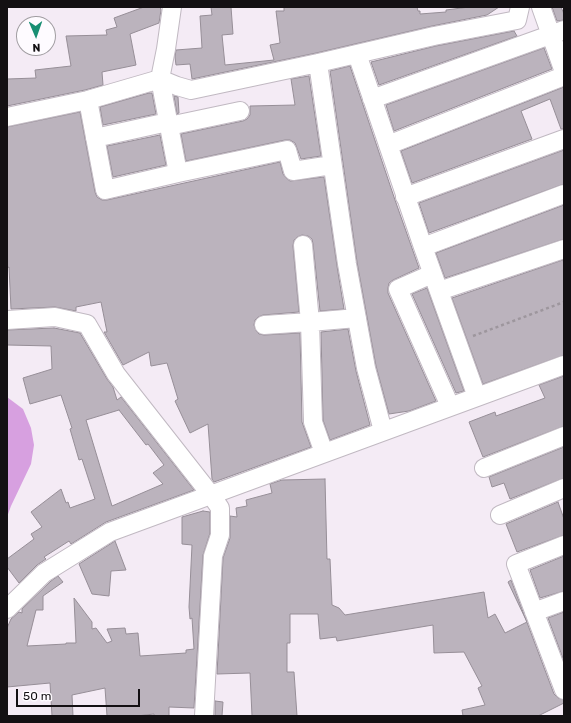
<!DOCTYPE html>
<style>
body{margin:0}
#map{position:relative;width:571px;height:723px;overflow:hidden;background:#f4ebf5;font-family:Rubik,sans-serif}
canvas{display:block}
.frame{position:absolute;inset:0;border:8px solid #131013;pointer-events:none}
.north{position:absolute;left:16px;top:16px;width:40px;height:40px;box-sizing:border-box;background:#fefbff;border:1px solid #a09da1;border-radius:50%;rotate:178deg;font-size:11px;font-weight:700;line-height:16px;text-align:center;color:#131013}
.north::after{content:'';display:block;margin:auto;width:14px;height:18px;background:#188f73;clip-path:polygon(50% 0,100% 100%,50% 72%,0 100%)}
.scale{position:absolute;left:16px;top:689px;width:124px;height:18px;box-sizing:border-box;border:2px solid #131013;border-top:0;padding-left:5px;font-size:12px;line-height:14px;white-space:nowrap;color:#131013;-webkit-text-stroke:3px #fefbff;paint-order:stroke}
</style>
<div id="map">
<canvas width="571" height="723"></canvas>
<div class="frame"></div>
<div class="north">N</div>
<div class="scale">50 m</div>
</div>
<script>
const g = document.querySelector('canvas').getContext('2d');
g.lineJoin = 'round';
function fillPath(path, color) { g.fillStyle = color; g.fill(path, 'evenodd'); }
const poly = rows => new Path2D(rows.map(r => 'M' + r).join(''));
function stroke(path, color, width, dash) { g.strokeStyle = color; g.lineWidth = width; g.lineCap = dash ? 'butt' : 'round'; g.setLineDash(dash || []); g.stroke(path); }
fillPath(poly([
 [7,397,23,409,31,428,34,445,31,464,11,506,7,517]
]), '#d7a0e0');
const building = poly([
 [144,7,160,7,161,10,159,23,130,34,136,65,102,72,103,85,85,90,7,106,7,79,36,78,35,70,71,66,66,36,107,35,106,30,117,27,114,18,144,7],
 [211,7,231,7,233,34,222,35,225,65,274,60,270,45,280,43,276,11,284,11,284,7,417,7,418,11,420,11,420,14,446,12,446,10,469,7,499,7,487,15,432,26,316,53,192,79,190,64,176,65,175,57,176,50,202,48,200,16,212,15,211,7],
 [552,7,561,7,564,14,564,20,557,21,552,7],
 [514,31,517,36,379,85,371,62,436,46,514,31],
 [544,48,552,69,394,131,386,105,544,48],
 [350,66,395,200,419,268,393,280,389,283,388,288,388,293,436,401,409,411,389,414,376,366,357,262,330,71,350,66],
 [309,76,321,156,301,159,295,143,290,140,285,140,186,161,181,134,243,121,247,119,250,115,250,106,295,105,291,79,309,76],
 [564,87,564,129,561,129,550,99,521,111,532,139,412,183,401,151,564,87],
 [149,93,152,93,156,114,103,125,100,107,149,93],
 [174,96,178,97,179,113,177,114,174,96],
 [80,112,95,192,97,197,102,200,107,200,280,162,283,174,286,178,290,181,324,177,337,266,344,309,320,311,313,244,312,239,308,236,302,235,297,237,294,240,293,246,299,312,263,315,258,317,255,320,254,325,256,331,259,334,264,335,300,333,302,422,311,447,214,482,212,479,208,424,190,433,175,401,178,399,167,363,151,366,149,352,123,365,104,332,107,332,101,302,76,307,76,311,55,307,11,309,9,267,7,268,7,127,80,112],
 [160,135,166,165,113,177,107,146,160,135],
 [564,150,564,184,429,233,419,203,564,150],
 [564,205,564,239,445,278,436,253,564,205],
 [563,260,564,264,564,355,483,384,452,298,563,260],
 [427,288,464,391,456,393,412,294,427,288],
 [54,328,80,333,107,379,113,387,117,400,121,397,194,490,106,522,71,544,69,541,44,557,46,559,37,565,19,583,7,567,7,559,34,539,31,534,42,527,31,512,61,489,66,503,68,502,70,508,95,499,82,459,79,460,70,429,72,428,61,395,30,404,23,378,52,369,51,346,7,345,7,330,54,328],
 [119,410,146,445,148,444,164,465,153,473,163,484,112,506,86,420,119,410],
 [348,329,356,371,370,425,330,440,323,420,321,332,348,329],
 [564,376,564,426,483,457,469,422,495,412,496,416,545,398,539,385,564,376],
 [564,447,564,478,510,499,504,483,492,487,489,477,564,447],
 [325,479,327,559,330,559,332,605,339,608,345,615,484,592,488,618,495,614,505,633,527,622,508,582,511,580,554,694,558,698,564,700,564,703,538,716,463,716,462,710,485,705,478,688,482,686,464,652,434,653,433,625,337,641,336,637,320,639,318,614,290,614,290,643,287,643,287,672,294,672,297,716,252,716,250,673,217,674,223,558,230,538,230,516,237,517,236,508,247,506,246,500,272,493,270,484,282,480,325,479],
 [558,502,564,519,564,535,517,552,506,524,558,502],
 [203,511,210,512,210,533,203,555,194,708,169,707,169,716,154,716,154,714,137,716,107,716,105,688,72,695,73,716,52,716,50,683,7,687,7,628,11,619,19,612,22,613,22,609,51,581,58,576,63,582,43,596,43,610,36,610,27,646,66,644,66,643,76,643,74,598,92,622,92,629,96,628,107,643,112,641,107,629,125,628,126,634,138,633,140,656,186,653,186,650,194,649,192,618,190,619,189,607,192,545,182,544,182,517,203,511],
 [115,541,126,570,111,571,109,596,92,594,79,564,115,541],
 [564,556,564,591,540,598,530,570,564,556],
 [564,612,564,661,548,618,564,612],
 [215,701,223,702,222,716,215,716,215,701]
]);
fillPath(building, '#bbb3bd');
stroke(building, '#968e97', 1);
const minor = poly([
 [541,7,564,72],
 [357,54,423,247,477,397],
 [318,63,347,264,366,368,383,431],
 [160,79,177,86,191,90,318,63,434,36,517,20,520,7],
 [372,99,564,30],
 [88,100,160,79,166,49,172,7],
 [7,117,88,100,105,190,178,173,160,79],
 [169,126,240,111],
 [95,138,168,122],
 [388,145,564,76],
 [178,173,287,150,293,171,332,165],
 [405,197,564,139],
 [423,247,564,194],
 [432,274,398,289,450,406],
 [439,291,564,249],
 [7,320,55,317,87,324,116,374,211,495,220,508,220,535,213,556,204,716],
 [264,325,310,322,303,245],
 [324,453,313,422,310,322,357,318],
 [484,468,564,436],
 [500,515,564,488],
 [564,545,516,564,564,690],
 [7,609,44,573,110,532,564,365],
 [534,612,564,601]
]);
stroke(minor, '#c1b9c2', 20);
stroke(poly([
 [473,336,564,302]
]), '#9d969d', 2.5, [3, 3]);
stroke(minor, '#fff', 18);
</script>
